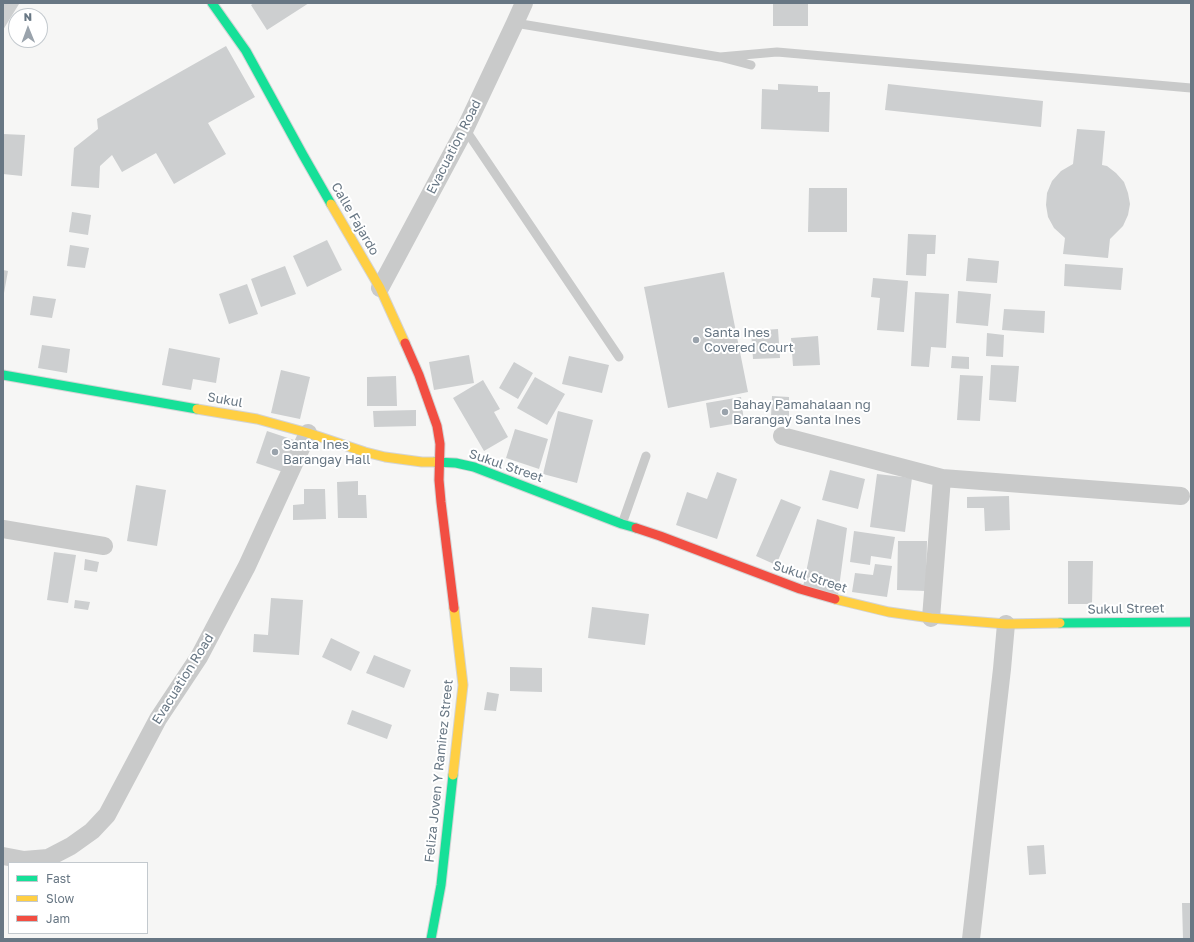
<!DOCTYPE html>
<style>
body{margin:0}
#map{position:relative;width:1194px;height:942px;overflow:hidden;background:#f6f6f5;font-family:"Golos Text",sans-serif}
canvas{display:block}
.frame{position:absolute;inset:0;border:4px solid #687784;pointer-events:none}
.legend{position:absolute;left:8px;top:862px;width:140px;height:72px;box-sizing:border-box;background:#fff;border:1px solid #c3c9ce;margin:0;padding:5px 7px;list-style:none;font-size:12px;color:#687784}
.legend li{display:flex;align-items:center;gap:8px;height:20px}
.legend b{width:20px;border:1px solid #c3c9ce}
.north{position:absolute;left:8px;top:8px;width:40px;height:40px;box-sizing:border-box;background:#fff;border:1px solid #c3c9ce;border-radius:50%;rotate:359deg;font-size:11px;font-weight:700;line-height:16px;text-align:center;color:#687784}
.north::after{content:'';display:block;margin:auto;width:14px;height:18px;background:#9aa3ac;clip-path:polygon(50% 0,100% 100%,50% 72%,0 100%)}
</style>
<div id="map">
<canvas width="1194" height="942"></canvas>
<div class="frame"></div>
<ul class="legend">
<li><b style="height:5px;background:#16e098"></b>Fast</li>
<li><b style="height:5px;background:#ffcf43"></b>Slow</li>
<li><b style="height:5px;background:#f24e42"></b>Jam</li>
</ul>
<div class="north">N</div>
</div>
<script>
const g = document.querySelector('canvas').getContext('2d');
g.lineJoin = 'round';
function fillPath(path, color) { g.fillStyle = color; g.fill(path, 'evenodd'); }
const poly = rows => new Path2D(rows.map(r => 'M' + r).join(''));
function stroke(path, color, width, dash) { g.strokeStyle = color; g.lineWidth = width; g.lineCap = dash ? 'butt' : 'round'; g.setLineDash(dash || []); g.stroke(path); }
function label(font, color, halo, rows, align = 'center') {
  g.font = font + ' "Golos Text",sans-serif'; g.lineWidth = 4; g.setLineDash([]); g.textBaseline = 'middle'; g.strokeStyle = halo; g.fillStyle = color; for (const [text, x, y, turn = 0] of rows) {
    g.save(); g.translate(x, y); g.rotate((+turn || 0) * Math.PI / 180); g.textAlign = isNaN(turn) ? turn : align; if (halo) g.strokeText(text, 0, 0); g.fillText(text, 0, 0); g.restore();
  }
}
fillPath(poly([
 [3,3,17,3,19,4,3,30],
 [254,3,309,3,267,30,251,5],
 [773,3,808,3,808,26,773,26],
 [226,46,255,97,208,123,226,154,174,184,156,153,122,172,112,155,100,166,99,188,71,186,74,148,98,129,97,119],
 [778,84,818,86,818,92,830,92,829,132,761,129,762,89,778,90],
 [888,84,1043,101,1041,127,885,110],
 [1077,129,1105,131,1102,165,1107,166,1116,173,1124,182,1128,193,1130,204,1128,215,1123,226,1110,239,1108,258,1063,254,1065,238,1054,228,1048,217,1046,205,1047,193,1052,181,1061,171,1073,164],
 [3,134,25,135,22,176,3,174],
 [809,188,847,188,847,232,808,232],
 [72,212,91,215,88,235,69,232],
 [908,234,936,235,935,254,927,254,926,276,906,275],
 [327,240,342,270,307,287,293,256],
 [70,245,89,248,85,268,67,266],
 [968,258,999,261,997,283,966,281],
 [1065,264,1123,268,1121,290,1064,286],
 [285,266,296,294,261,307,251,279],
 [3,270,8,271,4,293,3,293],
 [724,272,748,392,668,408,644,287],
 [873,278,908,281,904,332,877,330,880,298,871,297],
 [247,284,258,314,229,324,219,294],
 [958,291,991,294,988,326,956,323],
 [915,292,949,294,946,348,931,347,929,367,911,366],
 [33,296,56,299,52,318,30,315],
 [1004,309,1045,311,1044,333,1002,330],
 [778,329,780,358,753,359,751,331],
 [987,333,1004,335,1003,357,986,356],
 [818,336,820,365,793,366,791,338],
 [42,345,70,349,67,373,38,368],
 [169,348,220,358,216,383,193,379,191,390,162,385],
 [469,355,474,383,434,390,429,362],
 [569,356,609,365,602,393,562,384],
 [952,356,969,357,969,369,951,368],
 [514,362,533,373,518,399,499,388],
 [991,365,1019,366,1016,402,989,400],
 [281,370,310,377,300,419,271,413],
 [960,375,983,376,980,421,957,420],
 [396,376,397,406,367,406,367,377],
 [535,377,565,394,547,425,517,408],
 [483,380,500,409,494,412,508,437,484,451,453,398],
 [772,396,789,397,789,418,771,417],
 [741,397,744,422,710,428,706,403],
 [416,410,416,426,374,427,373,411],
 [558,411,593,420,577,483,543,474],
 [515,429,548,439,539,469,506,458],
 [267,431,294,440,283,472,256,463],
 [830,470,865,479,858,509,822,500],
 [717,472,737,479,717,539,676,525,687,492,707,499],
 [877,474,912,478,905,532,870,527],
 [358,481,358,495,366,495,367,518,338,518,337,482],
 [136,485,166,490,157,546,127,541],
 [304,489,325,489,326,519,293,520,293,505,304,504],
 [1009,496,1010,530,985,531,984,508,967,508,967,497],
 [781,499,801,507,776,565,756,556],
 [817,519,847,528,838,595,803,587],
 [854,531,895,537,891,559,871,556,870,565,850,562],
 [898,541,927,541,926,591,897,590],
 [54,552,76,555,68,603,47,600],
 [85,559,99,562,97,572,84,570],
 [1068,561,1093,561,1092,604,1068,604],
 [875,564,892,566,887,597,852,592,855,573,873,575],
 [271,598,303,600,299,655,253,652,254,634,268,635],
 [75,600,90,602,88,610,74,608],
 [592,607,649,614,645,645,588,638],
 [331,638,360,652,351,671,322,657],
 [374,655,411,670,404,688,366,673],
 [510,667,542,668,542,692,510,691],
 [487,692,499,694,496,711,484,710],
 [352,710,392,725,387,739,347,724],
 [1044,845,1046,874,1029,875,1027,846],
 [1182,903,1191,903,1191,939,1183,939]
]), '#cdcfd0');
const fast = poly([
 [212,3,246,51,303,155,331,204],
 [3,375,197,409],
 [435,462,456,463,474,467,622,524,636,528],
 [1060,623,1191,622],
 [431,939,441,885,453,775]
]);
const slow = poly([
 [331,204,380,288,405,343],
 [197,409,257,419,308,433,365,452,385,457,422,462,435,462],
 [835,599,889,612,931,618,1006,624,1060,623],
 [453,775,463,685,454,608]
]);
const jam = poly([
 [405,343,419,375,437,426,440,444,439,480,441,502,454,608],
 [636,528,660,536,800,589,835,599]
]);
stroke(fast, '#d3d4d5', 11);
stroke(slow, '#d3d4d5', 11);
stroke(jam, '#d3d4d5', 11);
stroke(poly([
 [515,23,720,57,751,65],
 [720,57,777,52,1191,88],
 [465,129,619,357],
 [622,524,646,456]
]), '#c9caca', 9);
stroke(poly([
 [380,288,465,129,515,23,524,3],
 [782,436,942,478,1181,496],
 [3,529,104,546],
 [931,618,942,478],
 [3,856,24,860,48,858,71,846,92,831,107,815,158,719,199,657,247,566,308,433],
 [971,939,1002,669,1006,624]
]), '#c9caca', 18);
stroke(fast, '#16e098', 9);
stroke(slow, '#ffcf43', 9);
stroke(jam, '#f24e42', 9);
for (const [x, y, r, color] of [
 [696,340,4,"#9aa3ac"],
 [725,412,4,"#9aa3ac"],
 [275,452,4,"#9aa3ac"]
]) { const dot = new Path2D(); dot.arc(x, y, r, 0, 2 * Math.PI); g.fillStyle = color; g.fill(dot); stroke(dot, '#fff', 1.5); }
label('13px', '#687784', '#fff', [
 ["Evacuation Road",454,147,-63],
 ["Calle Fajardo",355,219,60],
 ["Sukul",225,400,10],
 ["Sukul Street",506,466,19],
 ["Sukul Street",810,577,18],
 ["Sukul Street",1126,609,-1],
 ["Evacuation Road",183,679,-58],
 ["Feliza Joven Y Ramirez Street",439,771,-84]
]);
label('13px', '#687784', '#fff', [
 ["Santa Ines",704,333],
 ["Covered Court",704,348],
 ["Bahay Pamahalaan ng",733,405],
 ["Barangay Santa Ines",733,420],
 ["Santa Ines",283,445],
 ["Barangay Hall",283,460]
], 'left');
</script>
